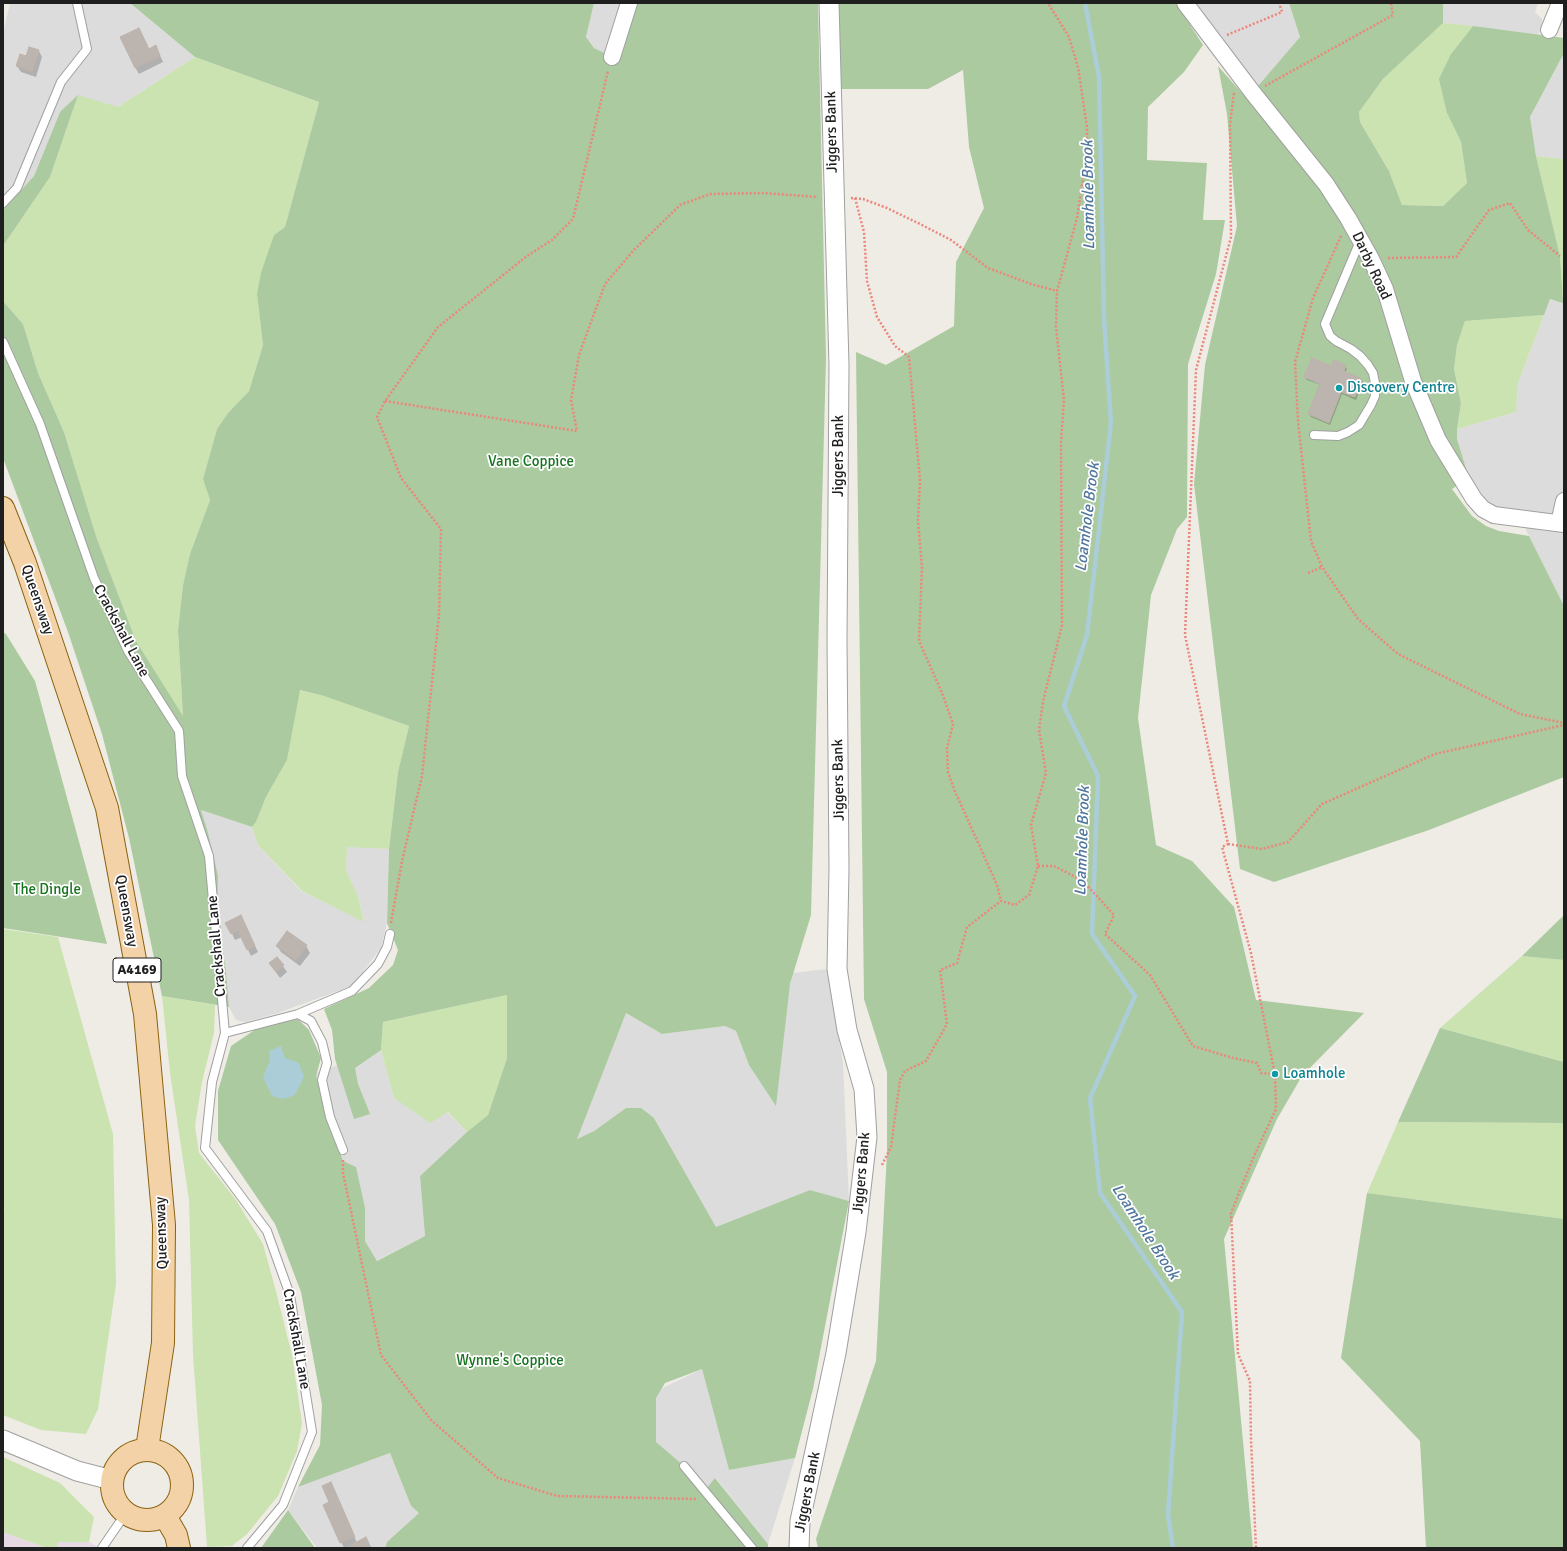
<!DOCTYPE html>
<style>
body{margin:0}
#map{position:relative;width:1567px;height:1551px;overflow:hidden;background:#efece6;font-family:Signika,sans-serif}
canvas{display:block}
.frame{position:absolute;inset:0;border:4px solid #1f1f1f;pointer-events:none}
</style>
<div id="map">
<canvas width="1567" height="1551"></canvas>
<div class="frame"></div>
</div>
<script>
const g = document.querySelector('canvas').getContext('2d');
g.lineJoin = 'round';
function fillPath(path, color) { g.fillStyle = color; g.fill(path, 'evenodd'); }
const poly = rows => new Path2D(rows.map(r => 'M' + r).join(''));
function stroke(path, color, width, dash) { g.strokeStyle = color; g.lineWidth = width; g.lineCap = dash ? 'butt' : 'round'; g.setLineDash(dash || []); g.stroke(path); }
function label(font, color, halo, rows, align = 'center') {
  g.font = font + ' Signika,sans-serif'; g.lineWidth = 3.5; g.setLineDash([]); g.textBaseline = 'middle'; g.strokeStyle = halo; g.fillStyle = color; for (const [text, x, y, turn = 0] of rows) {
    g.save(); g.translate(x, y); g.rotate((+turn || 0) * Math.PI / 180); g.textAlign = isNaN(turn) ? turn : align; if (halo) g.strokeText(text, 0, 0); g.fillText(text, 0, 0); g.restore();
  }
}
fillPath(poly([
 [10,3,130,3,195,57,118,107,60,112,34,176,3,210,3,34],
 [594,3,625,3,607,54,594,48,586,37],
 [1194,3,1289,3,1300,37,1259,86,1232,56],
 [1443,3,1538,3,1535,12,1542,19,1542,26,1538,35,1443,23],
 [1564,53,1564,159,1536,156,1530,117],
 [1550,299,1564,303,1564,606,1516,510,1498,508,1487,501,1469,478,1457,439,1457,429,1516,412,1518,383],
 [201,810,252,827,258,845,301,891,364,921,358,896,346,870,347,846,389,849,387,923,381,948,352,986,275,1014,245,1022,236,1020,229,1007,226,971,217,908],
 [827,969,843,1063,849,1201,810,1190,716,1227,654,1118,626,1108,594,1131,576,1139,626,1013,662,1034,725,1026,736,1031,749,1065,790,984,793,973],
 [381,1050,394,1098,447,1112,467,1132,420,1176,425,1236,376,1261,365,1241,365,1208,343,1161,327,1111,304,1077],
 [702,1369,729,1470,795,1458,768,1544,716,1478,696,1503,607,1415],
 [390,1453,411,1506,419,1513,387,1542,385,1548,317,1548,288,1510,298,1487]
]), '#dddcdc');
fillPath(poly([
 [3,1532,47,1548,3,1548],
 [57,1542,89,1542,100,1548,57,1548]
]), '#e7d9e4');
fillPath(poly([
 [1443,23,1473,26,1451,54,1447,113,1461,142,1467,183,1443,206,1402,205,1389,171,1360,122,1359,112,1383,79],
 [195,57,319,102,285,227,274,235,257,294,263,345,249,391,228,413,217,429,203,479,210,500,190,554,183,585,178,630,183,717,136,641,97,539,64,432,38,373,23,324,3,301,3,246,50,177,78,95,118,107],
 [1536,156,1564,159,1564,303,1563,303,1560,256],
 [1544,315,1518,383,1516,412,1457,429,1461,403,1454,369,1457,345,1465,321],
 [299,690,324,696,409,726,398,772,389,849,347,847,346,870,358,896,364,922,302,891,258,845,252,827,256,822,266,797,287,760],
 [3,929,58,937,113,1134,116,1284,98,1409,86,1434,41,1430,3,1415,3,1211,5,1208,3,1206],
 [1522,956,1564,960,1564,1062,1440,1028],
 [507,995,507,1058,488,1115,467,1132,448,1112,430,1123,394,1098,381,1050,383,1022],
 [162,996,215,1005,214,1033,202,1082,195,1126,199,1153,236,1200,263,1244,277,1295,292,1355,302,1423,297,1451,278,1496,247,1534,232,1546,207,1547,193,1355,189,1200,170,1073],
 [1398,1122,1564,1123,1564,1219,1367,1193],
 [3,1457,60,1483,94,1517,89,1542,57,1542,57,1548,47,1548,3,1532]
]), '#cae3b1');
fillPath(poly([
 [130,3,594,3,586,37,594,48,617,59,636,3,818,3,826,358,811,915,790,984,776,1106,749,1065,736,1031,725,1026,662,1034,626,1013,577,1139,594,1131,626,1108,641,1108,654,1118,716,1227,810,1190,849,1201,813,1389,795,1458,729,1470,702,1369,665,1383,656,1398,656,1442,684,1466,703,1493,715,1478,768,1544,768,1548,385,1548,387,1542,419,1513,411,1506,390,1453,298,1487,320,1445,322,1405,301,1292,275,1224,218,1140,218,1091,231,1046,259,1027,298,1019,309,1030,321,1058,316,1076,343,1161,356,1167,365,1208,365,1241,377,1261,425,1236,420,1176,467,1132,488,1115,507,1058,507,995,383,1022,381,1050,355,1068,358,1084,370,1114,354,1119,335,1059,332,1030,324,1009,369,988,393,965,398,950,387,923,389,849,398,772,409,726,324,696,300,690,287,760,266,797,256,822,252,827,201,810,208,833,218,876,217,908,226,971,229,1007,162,996,129,838,102,734,68,632,3,458,3,301,23,324,38,373,64,432,97,539,136,641,183,716,178,630,183,585,190,554,210,500,203,479,217,429,228,413,249,391,263,345,257,294,261,273,274,235,285,227,319,102,195,57],
 [839,3,1176,3,1203,45,1184,72,1148,107,1147,160,1207,163,1203,220,1225,220,1216,274,1188,364,1187,517,1177,529,1151,595,1138,718,1156,845,1192,861,1234,907,1256,1000,1364,1013,1302,1076,1277,1119,1224,1239,1253,1548,818,1548,816,1539,876,1361,887,1153,887,1072,864,999,856,352,886,365,954,326,956,262,984,208,969,147,963,70,928,89,841,89],
 [1289,3,1443,3,1443,23,1383,79,1359,112,1360,122,1389,171,1402,205,1443,206,1467,183,1461,142,1447,113,1439,79,1451,54,1473,26,1564,38,1564,53,1530,117,1536,156,1560,256,1563,303,1550,299,1544,315,1465,321,1457,345,1454,369,1461,403,1457,429,1457,439,1469,478,1452,489,1472,516,1486,526,1499,531,1529,536,1564,606,1564,777,1429,830,1274,882,1240,869,1194,484,1205,365,1237,226,1227,114,1218,66,1247,99,1300,37],
 [78,95,50,177,3,246,3,210,34,176,60,112],
 [3,632,6,634,35,681,107,944,3,928],
 [1564,915,1564,960,1522,956],
 [1440,1028,1564,1062,1564,1123,1398,1122],
 [1367,1193,1564,1219,1564,1548,1426,1548,1420,1441,1341,1358],
 [288,1510,315,1548,261,1548]
]), '#abca9f');
fillPath(poly([
 [281,1046,285,1058,299,1063,304,1077,295,1095,283,1099,272,1096,263,1077,270,1060,269,1051]
]), '#abcdd8');
fillPath(poly([
 [149,50,159,53,163,62,139,74,135,67],
 [39,51,42,57,36,77,21,72,17,66],
 [1345,366,1347,369,1345,373,1361,379,1363,382,1356,400,1342,394,1330,425,1311,417,1309,414,1321,385,1307,380,1305,377,1332,367],
 [227,923,244,923,258,952,251,956,242,937,235,940],
 [277,946,306,946,310,953,300,966,281,952],
 [277,958,287,972,280,978,270,964],
 [331,1483,357,1543,370,1548,351,1548,351,1546,344,1548,324,1505,330,1503]
]), '#0003');
stroke(poly([
 [1085,3,1099,77,1104,318,1111,423,1087,635,1064,706,1098,776,1092,934,1135,996,1090,1098,1100,1193,1182,1312,1168,1515,1173,1548]
]), '#abcdd8', 4.5);
const building = poly([
 [139,28,149,49,156,45,160,56,135,68,120,37,139,28],
 [29,47,39,50,32,71,16,66,20,54,26,56,29,47],
 [1312,358,1331,366,1333,360,1346,365,1344,371,1362,379,1355,397,1341,392,1329,423,1308,414,1320,384,1304,377,1312,358],
 [241,915,255,946,247,950,238,931,231,934,225,923,241,915],
 [287,931,307,945,296,960,276,946,287,931],
 [277,957,284,965,276,972,269,963,277,957],
 [331,1482,355,1537,340,1543,323,1505,329,1502,322,1486,331,1482],
 [366,1537,371,1548,350,1548,349,1546,366,1537]
]);
fillPath(building, '#bcb5af');
stroke(building, '#bfb3aa', 1);
const service = poly([
 [3,203,17,188,61,82,87,49,77,3],
 [3,342,40,424,94,578,128,651,179,731,182,776,209,856,225,1033,212,1082,205,1148,267,1231,290,1295,312,1432,283,1505,247,1548],
 [1314,435,1338,436,1348,432,1359,425,1371,405,1375,396,1375,383,1373,373,1368,365,1360,356,1351,349,1336,341,1330,336,1325,324,1360,241],
 [298,1014,352,991,378,964,387,947,390,934],
 [225,1033,298,1014,311,1021,322,1042,327,1063,322,1080,330,1117,343,1150],
 [684,1466,752,1548],
 [102,1548,126,1513]
]);
const minor = poly([
 [1185,3,1253,93,1326,184,1348,218,1371,259,1385,289,1413,381,1438,440,1474,499,1483,509,1494,515,1564,524],
 [1549,30,1560,3],
 [612,57,629,3],
 [1559,523,1564,501]
]);
const tertiary = poly([
 [3,1440,77,1471,112,1480],
 [799,1548,800,1521,836,1353,856,1232,867,1137,864,1089,847,1030,837,969,839,869,837,640,839,365,829,3]
]);
const primary = poly([
 [3,508,25,563,107,808,145,1014,164,1225,163,1343,147,1449],
 '112 1485a35 35 0 1 1 70 0a35 35 0 1 1-70 0Z',
 [165,1516,176,1535,179,1548]
]);
stroke(service, '#a0a0a0', 10);
stroke(minor, '#a0a0a0', 18);
stroke(tertiary, '#a0a0a0', 21);
stroke(primary, '#8a620f', 24);
stroke(poly([
 [1227,35,1282,12,1279,3],
 [1265,86,1393,15,1391,3],
 [1234,93,1230,124,1231,237,1196,370,1185,635,1228,844,1222,847,1251,953,1275,1075,1276,1109,1254,1156,1231,1213,1238,1354,1250,1381,1251,1440,1256,1548],
 [851,198,863,199,887,208,922,225,951,240,988,268,1031,284,1057,291],
 [855,198,864,232,867,281,877,317,895,346,909,357,920,480,918,521,922,568,919,641,942,693,953,724,947,748,948,772,954,789,997,885,1001,901],
 [1341,236,1313,298,1295,362,1298,421,1311,541,1322,567,1358,619,1398,654,1520,714,1564,723],
 [1388,258,1456,257,1489,210,1510,203,1528,230,1560,256],
 [385,401,577,431,571,400,579,355,605,284,633,251,680,205,710,194,763,193,818,197],
 [1308,573,1322,567],
 [1228,844,1262,849,1288,842,1322,804,1435,754,1564,725],
 [1038,866,1054,866,1083,881,1105,905,1114,915,1105,934,1150,975,1193,1046,1233,1058,1257,1063,1261,1073,1275,1074],
 [391,923,402,861,422,776,439,616,441,529,401,478,377,417,385,401,438,327,527,256,552,240,573,219,608,71],
 [343,1160,343,1173,381,1355,432,1421,498,1478,557,1496,697,1499],
 [882,1165,891,1147,900,1080,905,1071,926,1061,947,1024,940,970,957,963,967,927,1001,901,1015,905,1029,895,1038,866,1031,825,1046,773,1039,730,1043,702,1062,625,1061,442,1064,400,1056,327,1057,291,1077,218,1087,153,1087,127,1078,67,1069,37,1048,3]
]), '#ec867a', 2.5, [2, 2]);
stroke(service, '#fff', 8);
stroke(minor, '#fff', 16);
stroke(tertiary, '#fff', 19);
stroke(primary, '#f3d2a7', 22);
for (const [x, y, r, color] of [
 [1339,388,4,"#0f9aa8"],
 [1275,1074,4,"#0f9aa8"]
]) { const dot = new Path2D(); dot.arc(x, y, r, 0, 2 * Math.PI); g.fillStyle = color; g.fill(dot); stroke(dot, '#fff', 1.5); }
for (const [x, y, w] of [
 [137,970,48]
]) { const box = new Path2D(); box.roundRect(x - w / 2, y - 12, w, 24, 3); g.fillStyle = '#fff'; g.fill(box); stroke(box, '#1f1f1f', 1); }
label('bold 14px', '#1f1f1f', null, [
 ["A4169",137,970]
]);
label('15px', '#1f1f1f', '#fff', [
 ["Jiggers Bank",832,132,-91],
 ["Darby Road",1371,266,65],
 ["Jiggers Bank",839,456,-90],
 ["Queensway",37,600,71],
 ["Crackshall Lane",121,631,62],
 ["Jiggers Bank",839,780,-91],
 ["Queensway",126,911,80],
 ["Crackshall Lane",217,946,-95],
 ["Jiggers Bank",862,1173,-85],
 ["Queensway",162,1233,-92],
 ["Crackshall Lane",296,1339,80],
 ["Jiggers Bank",808,1492,-79]
]);
label('15px', '#0d838f', '#fff', [
 ["Discovery Centre",1347,388],
 ["Loamhole",1283,1074]
], 'left');
label('15px', '#17731f', '#fff', [
 ["Vane Coppice",531,462],
 ["The Dingle",47,890],
 ["Wynne's Coppice",510,1361]
]);
label('italic 16px', '#52779e', '#fff', [
 ["Loamhole Brook",1089,195,-91],
 ["Loamhole Brook",1088,517,-83],
 ["Loamhole Brook",1083,841,-88],
 ["Loamhole Brook",1145,1232,57]
]);
</script>
